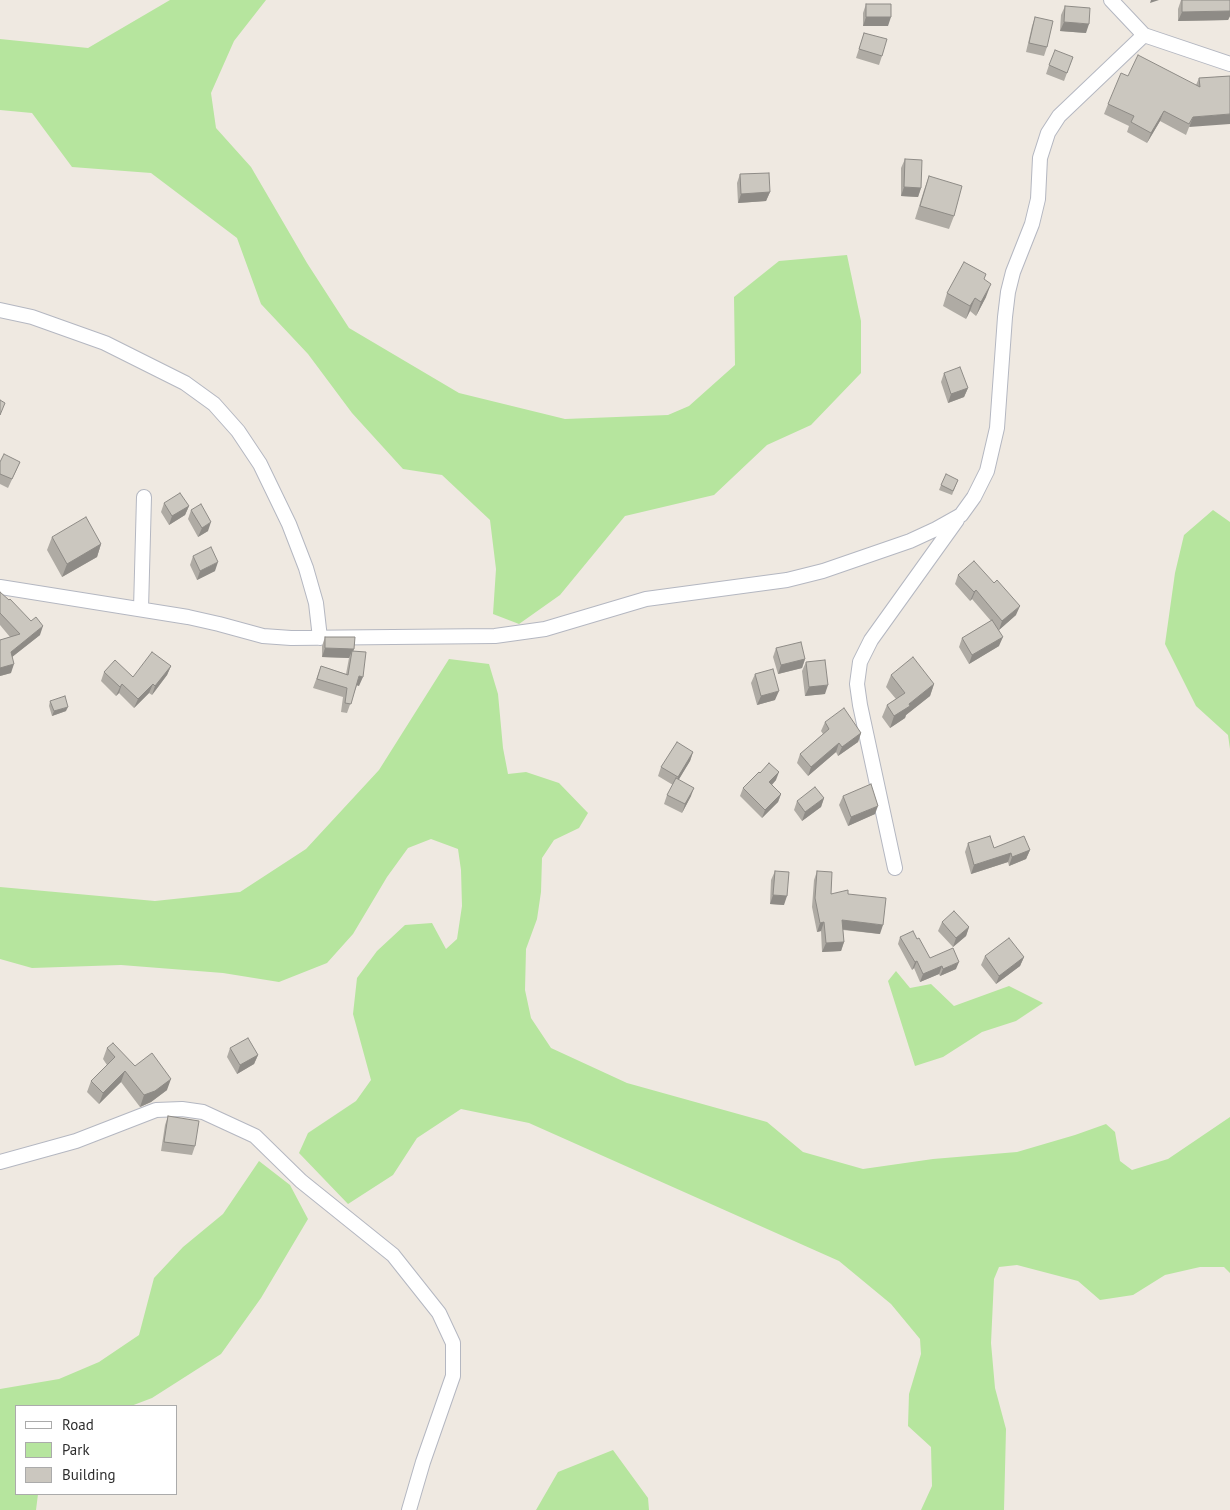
<!DOCTYPE html>
<style>
body{margin:0}
#map{position:relative;width:1230px;height:1510px;overflow:hidden;background:#efe9e1;font-family:"PT Sans",sans-serif}
canvas{display:block}
.legend{position:absolute;left:15px;top:1405px;width:162px;height:90px;box-sizing:border-box;background:#fff;border:1px solid #ababab;margin:0;padding:6px 9px;list-style:none;font-size:15px;color:#2e2e2e}
.legend li{display:flex;align-items:center;gap:10px;height:25px}
.legend b{width:25px;border:1px solid #ababab}
</style>
<div id="map">
<canvas width="1230" height="1510"></canvas>
<ul class="legend">
<li><b style="height:6px;background:#fff"></b>Road</li>
<li><b style="height:14px;background:#b6e59e"></b>Park</li>
<li><b style="height:14px;background:#cbc7bf"></b>Building</li>
</ul>
</div>
<script>
const g = document.querySelector('canvas').getContext('2d');
g.lineJoin = 'round';
function fillPath(path, color) { g.fillStyle = color; g.fill(path, 'evenodd'); }
const poly = rows => new Path2D(rows.map(r => 'M' + r).join(''));
function stroke(path, color, width, dash) { g.strokeStyle = color; g.lineWidth = width; g.lineCap = dash ? 'butt' : 'round'; g.setLineDash(dash || []); g.stroke(path); }
fillPath(poly([
 [170,0,266,0,234,41,211,93,216,128,251,167,307,263,349,328,459,393,565,419,668,415,689,406,735,365,734,297,779,261,847,255,861,321,861,373,811,425,767,445,714,495,625,516,560,595,519,624,493,614,496,569,490,520,442,475,403,469,352,413,308,354,261,304,237,238,151,173,72,167,32,113,0,110,0,39,88,48],
 [1213,510,1230,522,1230,749,1228,735,1196,706,1165,644,1175,573,1184,535],
 [449,659,489,664,498,694,503,748,508,774,526,772,559,783,588,813,579,828,554,840,542,858,541,892,537,919,526,949,525,990,531,1018,551,1048,627,1083,767,1122,803,1152,863,1169,933,1159,1017,1152,1075,1135,1106,1124,1115,1132,1120,1161,1132,1170,1168,1159,1230,1117,1230,1273,1224,1267,1200,1267,1165,1275,1133,1295,1100,1300,1078,1281,1017,1265,999,1267,994,1279,991,1343,995,1388,1006,1429,1004,1510,921,1510,932,1486,931,1447,908,1426,909,1394,921,1354,920,1339,891,1304,839,1261,529,1123,461,1109,417,1138,393,1175,348,1204,299,1153,308,1133,356,1101,371,1080,353,1014,357,978,377,951,405,925,432,923,446,949,457,939,462,906,461,870,458,849,431,839,408,848,387,877,353,934,327,963,279,982,223,973,121,965,32,968,0,959,0,887,155,901,240,892,306,849,379,770],
 [896,971,910,988,931,984,954,1006,1009,986,1043,1003,1016,1021,982,1032,943,1057,915,1066,888,981],
 [259,1161,290,1185,308,1219,261,1298,221,1354,152,1398,131,1406,16,1406,16,1494,38,1494,36,1510,0,1510,0,1389,59,1379,99,1362,139,1335,154,1278,183,1247,223,1214],
 [613,1450,648,1498,649,1510,536,1510,558,1472]
]), '#b6e59e');
const street = poly([
 [1111,0,1144,35,1230,64],
 [0,310,32,317,105,343,185,383,214,404,238,431,260,464,289,524,306,568,316,603,320,638],
 [0,587,188,617,219,624,263,636,291,638,495,636,545,629,646,599,787,580,823,571,910,541,936,529,961,515,974,497,987,471,997,428,1005,317,1008,292,1013,272,1032,224,1038,199,1040,158,1048,133,1059,116,1144,35],
 [141,609,144,497],
 [895,868,860,705,857,684,860,662,871,640,957,520],
 [0,1162,76,1141,156,1110,182,1109,203,1112,255,1136,301,1181,393,1255,439,1313,453,1343,453,1376,423,1462,409,1510]
]);
stroke(street, '#b4b7c1', 16);
stroke(street, '#fff', 14);
fillPath(poly([
 [1181,0,1230,0,1230,16,1228,20,1178,21,1178,9],
 [866,4,888,26,863,26,863,13],
 [1065,6,1086,33,1060,31,1061,15],
 [1035,17,1047,47,1044,56,1026,52,1032,26],
 [864,33,882,56,879,65,856,58],
 [1073,57,1064,81,1046,74,1049,65],
 [1128,76,1196,85,1199,78,1230,76,1189,127,1186,135,1160,121,1147,143,1127,132,1129,126,1104,114,1108,104],
 [905,159,921,188,918,197,901,196,901,168],
 [740,174,770,192,766,201,738,203,737,183],
 [929,176,954,216,949,229,915,219,924,190],
 [984,280,986,297,976,316,970,311,966,319,943,306,947,293],
 [944,373,968,388,964,397,948,403,941,382],
 [0,462,20,462,16,471,8,488,0,484],
 [958,480,952,495,939,490,941,485],
 [164,503,189,506,185,515,169,525,161,512],
 [191,510,208,531,198,537,188,519],
 [52,537,101,544,97,557,62,577,47,550],
 [193,556,215,571,197,580,190,565],
 [958,575,1016,615,999,630,999,646,969,664,959,647,962,638,991,621,972,599,970,601,955,584],
 [0,592,40,635,12,657,11,673,0,676,0,640,10,637,0,625],
 [325,637,354,651,359,686,357,685,347,713,341,712,343,697,313,688,321,666,346,674,349,658,322,657,322,646],
 [776,648,805,659,802,668,778,674,773,657],
 [806,662,825,694,805,696,802,671],
 [171,666,167,675,152,695,149,693,134,708,119,693,116,696,101,681,104,672,133,677],
 [755,674,775,700,757,705,751,683],
 [891,675,934,684,930,696,906,715,905,718,890,728,882,717,887,705,896,699,886,687],
 [50,701,66,711,52,716,49,706],
 [825,722,861,733,858,742,838,756,836,752,808,776,797,763,800,754,823,734,821,731],
 [693,752,690,761,678,780,691,796,682,813,664,804,667,795,673,785,658,776,661,767],
 [776,780,772,785,781,794,778,802,762,818,740,796,743,788],
 [843,796,875,814,848,826,839,805],
 [824,798,821,807,802,821,794,810,797,801],
 [968,843,994,848,1030,850,1026,859,1009,866,1008,862,971,874,965,852],
 [775,871,784,905,770,904,771,880],
 [817,871,831,894,848,894,880,934,843,930,844,942,841,951,822,952,821,931,817,932,812,907,814,880],
 [942,922,969,927,966,936,953,947,938,931],
 [900,937,930,958,956,969,940,976,939,974,920,982,914,968,912,970,898,944],
 [985,956,1024,957,1020,966,996,984,981,965],
 [107,1048,135,1066,167,1090,151,1102,140,1107,121,1082,99,1104,87,1092,91,1081,107,1065,103,1059],
 [230,1048,258,1055,254,1064,237,1074,227,1057],
 [168,1116,195,1146,192,1155,161,1151,165,1125]
]), '#afaba4');
fillPath(poly([
 [1151,0,1159,0,1150,3],
 [1230,11,1230,16,1228,20,1178,21,1182,12],
 [866,17,891,17,888,26,863,26],
 [1064,22,1089,24,1086,33,1060,31],
 [1164,111,1160,121,1147,143,1151,133],
 [1230,114,1230,124,1189,127,1186,135,1193,117],
 [904,187,921,188,918,197,901,196],
 [770,192,766,201,738,203,741,194],
 [991,284,986,297,976,316,981,302],
 [975,298,970,311,966,319,970,306],
 [968,388,964,397,948,403,951,394],
 [189,506,185,515,169,525,172,516],
 [211,522,208,531,198,537,202,528],
 [101,544,97,557,62,577,67,564],
 [218,562,215,571,197,580,200,571],
 [976,590,972,599,970,601,974,592],
 [1020,606,1016,615,999,630,1002,621],
 [43,626,40,635,7,661,11,652],
 [1003,637,999,646,969,664,972,655],
 [325,648,354,649,351,658,352,651,349,658,322,657],
 [805,659,802,668,778,674,781,665],
 [14,664,11,673,0,676,0,668],
 [171,666,167,675,152,695,155,686],
 [359,676,363,677,359,686,356,685],
 [122,684,119,693,116,696,120,687],
 [153,684,149,693,134,708,138,699],
 [934,684,930,696,906,715,905,718,890,728,894,716],
 [828,685,825,694,805,696,809,687],
 [779,691,775,700,757,705,761,696],
 [68,707,66,711,52,716,54,711],
 [861,733,858,742,838,756,842,747],
 [839,743,836,752,808,776,811,767],
 [693,752,690,761,675,786,678,777],
 [779,772,776,780,766,791,769,782],
 [694,788,691,796,682,813,685,804],
 [781,794,778,802,762,818,765,810],
 [824,798,821,807,802,821,805,812],
 [878,806,875,814,848,826,851,817],
 [1030,850,1026,859,1009,866,1012,857],
 [1011,853,1008,862,971,874,974,865],
 [773,895,787,896,784,905,770,904],
 [842,920,883,925,880,934,839,929],
 [824,922,821,931,817,932,820,923],
 [969,927,966,936,953,947,956,938],
 [844,942,841,951,822,952,826,943],
 [1024,957,1020,966,996,984,999,976],
 [917,961,914,968,912,970,915,962],
 [959,962,956,969,940,976,943,969],
 [942,966,939,974,920,982,923,974],
 [258,1055,254,1064,237,1074,240,1065],
 [125,1071,121,1082,99,1104,103,1093],
 [171,1079,167,1090,151,1102,140,1107,144,1095]
]), '#8e8b86');
const building = poly([
 [1182,0,1230,0,1230,11,1182,12,1182,0],
 [866,4,891,4,891,17,866,17,866,4],
 [1065,6,1090,8,1089,24,1064,22,1065,6],
 [1035,17,1053,21,1047,47,1029,43,1035,17],
 [864,33,887,39,882,56,859,49,864,33],
 [1055,50,1073,57,1067,73,1049,65,1055,50],
 [1138,55,1200,87,1199,78,1230,76,1230,114,1193,117,1189,124,1164,111,1151,133,1131,122,1134,116,1108,104,1121,73,1128,76,1138,55],
 [905,159,922,160,921,188,904,187,905,159],
 [769,173,770,192,741,194,740,174,769,173],
 [929,176,962,186,954,216,920,206,929,176],
 [964,262,986,274,984,279,991,284,981,302,975,298,970,306,947,293,964,262],
 [960,367,968,388,951,394,944,373,960,367],
 [0,400,5,403,0,415,0,400],
 [4,454,20,462,12,479,0,474,0,462,4,454],
 [946,474,958,480,953,491,941,485,946,474],
 [180,493,189,506,172,516,164,503,180,493],
 [201,504,211,522,202,528,191,510,201,504],
 [86,517,101,544,67,564,52,537,86,517],
 [211,547,218,562,200,571,193,556,211,547],
 [974,561,994,583,997,580,1020,606,1002,621,976,590,974,592,958,575,974,561],
 [0,592,9,600,10,599,31,621,36,617,43,626,11,652,14,664,0,668,0,640,20,634,0,613,0,592],
 [992,620,1003,637,972,655,962,638,992,620],
 [325,637,355,637,354,649,325,648,325,637],
 [801,642,805,659,781,665,776,648,801,642],
 [352,651,366,652,363,677,359,676,351,704,345,703,347,688,317,679,321,666,348,675,352,651],
 [152,652,171,666,155,686,153,684,138,699,122,684,120,687,104,672,115,660,133,677,152,652],
 [913,657,934,684,909,704,910,706,894,716,887,705,905,693,891,675,913,657],
 [825,660,828,685,809,687,806,662,825,660],
 [773,669,779,691,761,696,755,674,773,669],
 [65,696,68,707,54,711,50,701,65,696],
 [844,708,861,733,842,747,839,743,811,767,800,754,829,729,825,722,844,708],
 [677,742,693,752,678,777,661,767,677,742],
 [769,763,779,772,769,782,781,794,765,810,743,788,759,772,760,773,769,763],
 [676,778,694,788,685,804,667,795,676,778],
 [871,784,878,806,851,817,843,796,871,784],
 [815,787,824,798,805,812,797,801,815,787],
 [990,836,994,848,1024,836,1030,850,1012,857,1011,853,974,865,968,843,990,836],
 [775,871,789,872,787,896,773,895,775,871],
 [817,871,832,872,831,894,848,890,848,894,886,898,883,925,842,920,844,942,826,943,824,922,820,923,815,898,817,871],
 [954,911,969,927,956,938,942,922,954,911],
 [913,931,917,939,919,938,930,958,953,948,959,962,943,969,942,966,923,974,917,961,915,962,900,937,913,931],
 [1009,938,1024,957,999,976,985,956,1009,938],
 [248,1038,258,1055,240,1065,230,1048,248,1038],
 [113,1043,135,1066,152,1053,171,1079,155,1091,144,1095,125,1071,103,1093,91,1081,115,1057,107,1048,113,1043],
 [168,1116,199,1121,195,1146,164,1142,168,1116]
]);
fillPath(building, '#cbc7bf');
stroke(building, '#8e8b86', 1);
</script>
